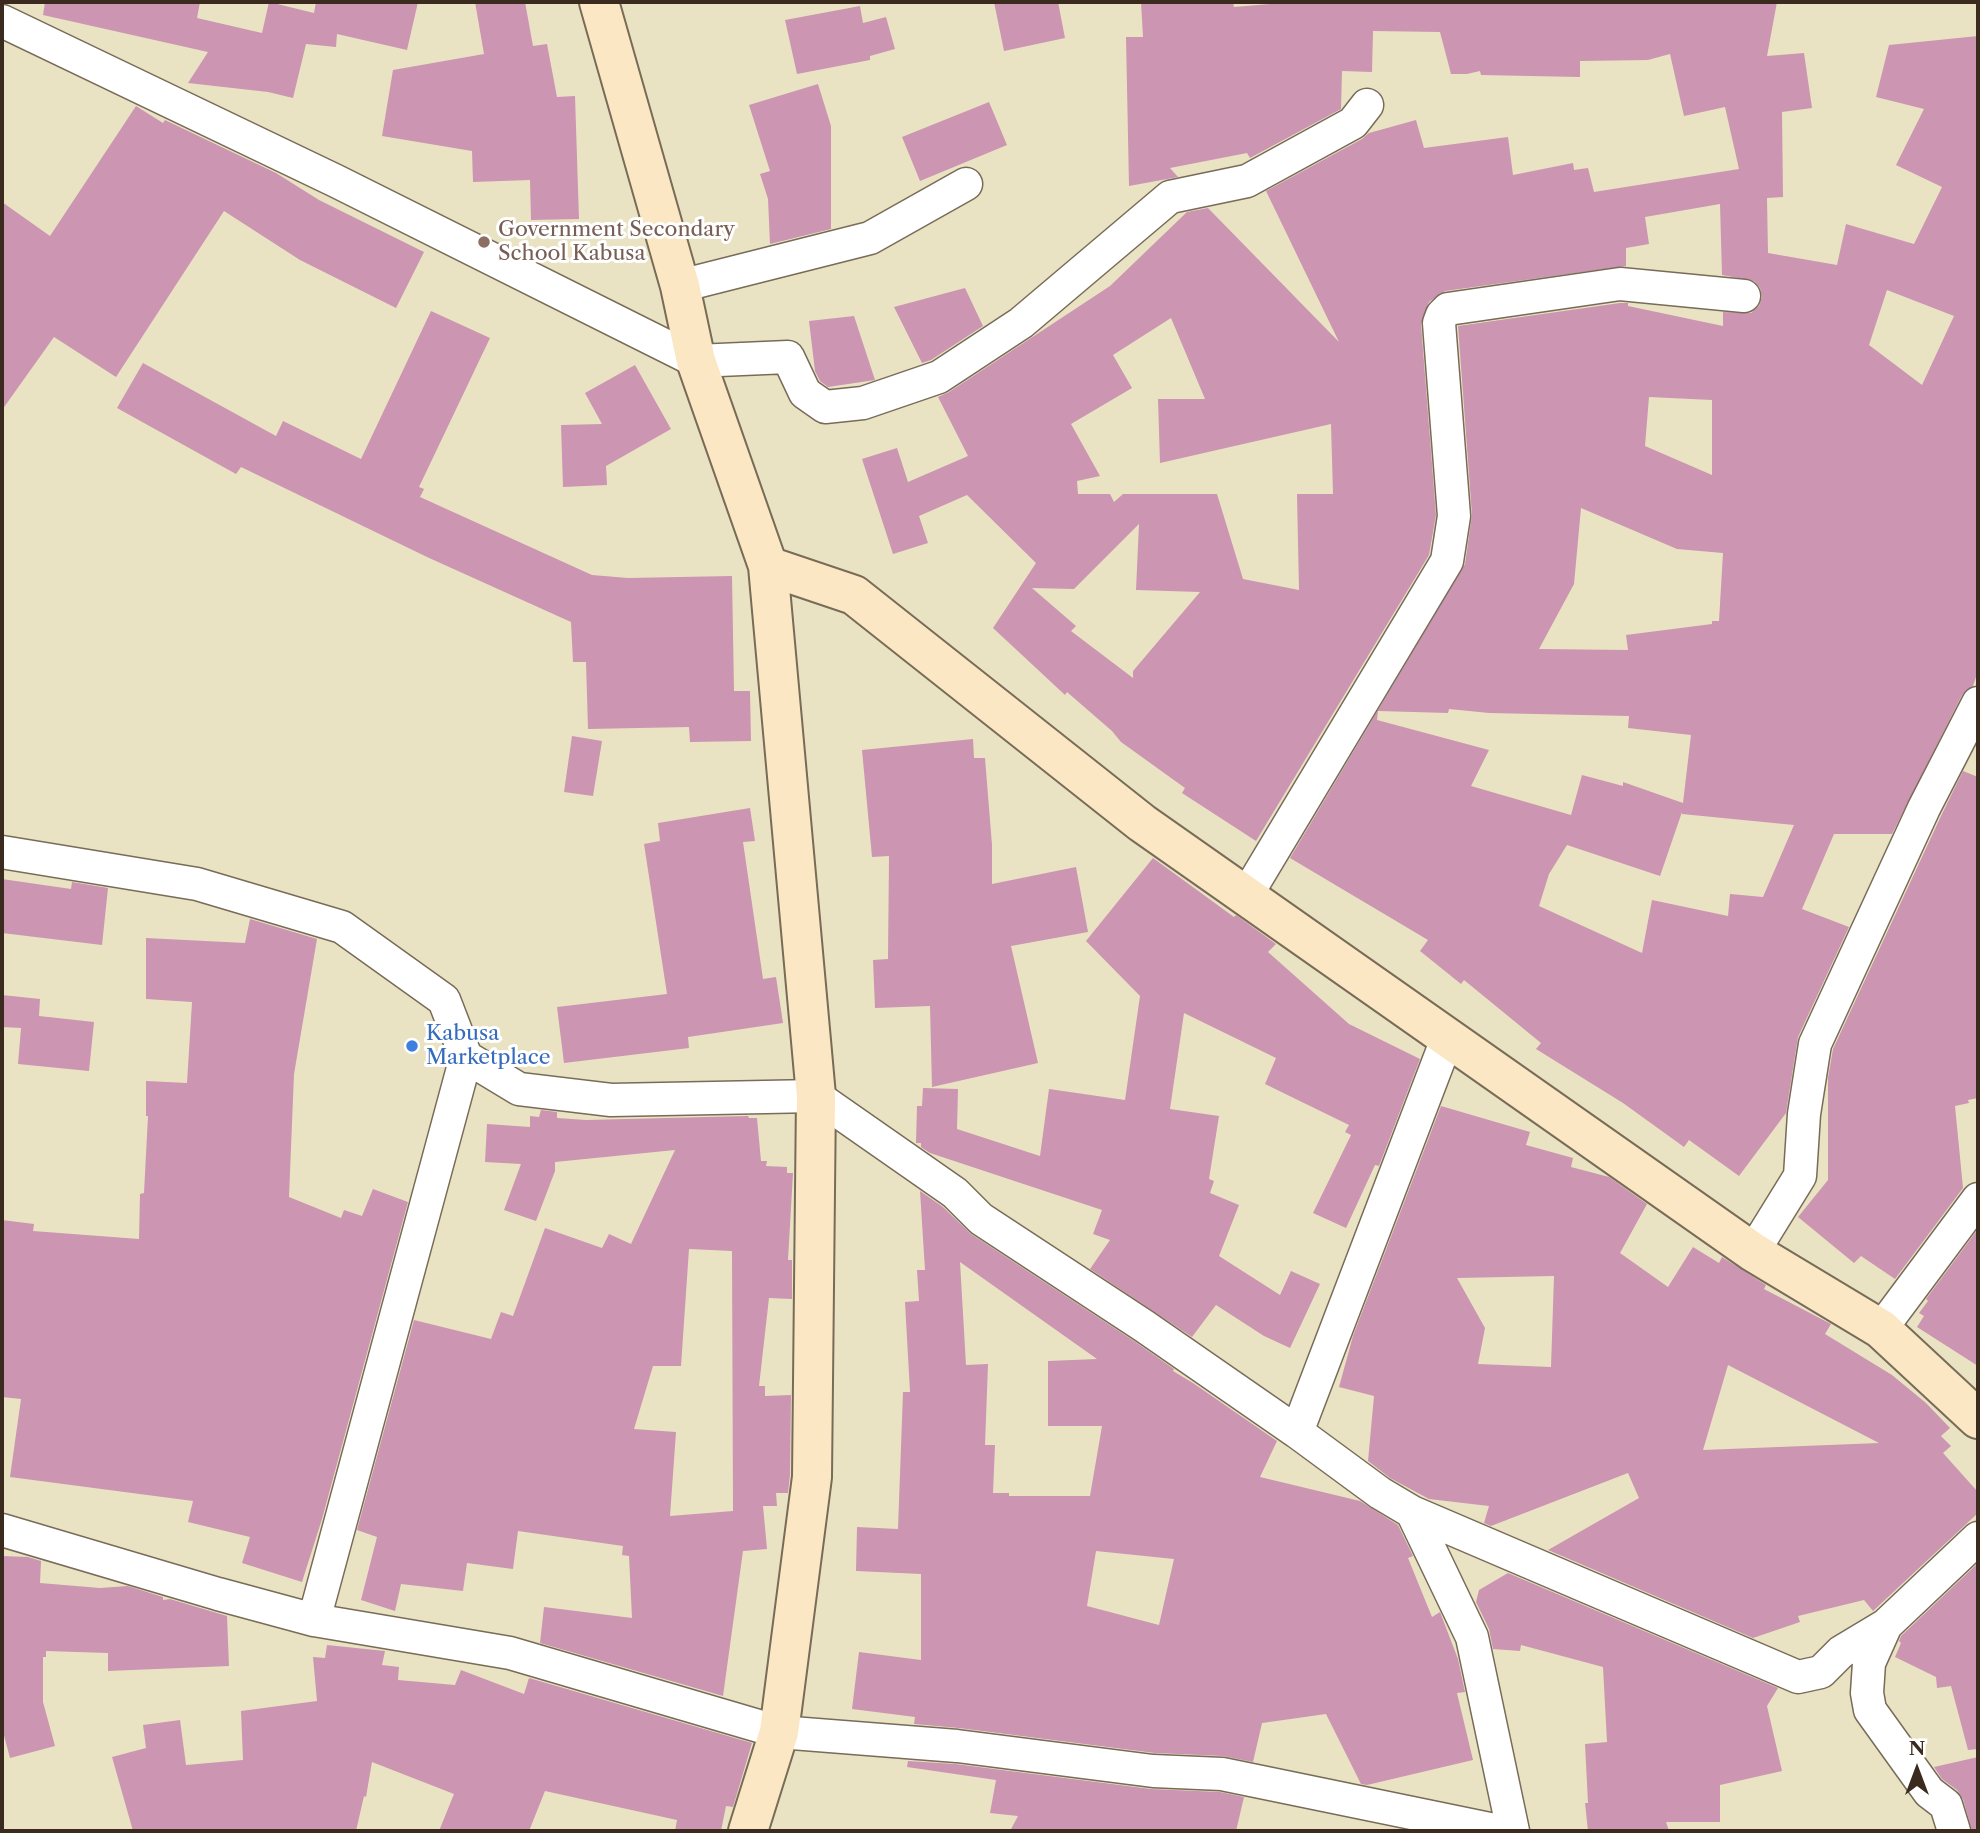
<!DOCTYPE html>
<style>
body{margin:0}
#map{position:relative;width:1980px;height:1833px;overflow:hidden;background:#e9e3c3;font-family:"Libre Caslon Text",serif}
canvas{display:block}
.frame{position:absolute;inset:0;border:4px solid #3b2a1e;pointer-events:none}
.north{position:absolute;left:1882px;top:1735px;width:70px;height:70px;-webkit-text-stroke:5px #fff;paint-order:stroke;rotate:0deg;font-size:19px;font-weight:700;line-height:28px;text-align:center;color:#3b2a1e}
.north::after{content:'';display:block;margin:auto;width:24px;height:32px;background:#3b2a1e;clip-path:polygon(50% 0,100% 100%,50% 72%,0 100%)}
</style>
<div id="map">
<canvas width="1980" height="1833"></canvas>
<div class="frame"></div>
<div class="north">N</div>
</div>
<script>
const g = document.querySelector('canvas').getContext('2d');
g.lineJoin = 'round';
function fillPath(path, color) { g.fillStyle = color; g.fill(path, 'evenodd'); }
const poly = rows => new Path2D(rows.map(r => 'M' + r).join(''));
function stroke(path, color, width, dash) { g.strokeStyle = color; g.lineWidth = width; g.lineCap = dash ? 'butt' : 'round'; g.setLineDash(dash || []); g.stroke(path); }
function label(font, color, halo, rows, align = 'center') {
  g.font = font + ' "Libre Caslon Text",serif'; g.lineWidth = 6; g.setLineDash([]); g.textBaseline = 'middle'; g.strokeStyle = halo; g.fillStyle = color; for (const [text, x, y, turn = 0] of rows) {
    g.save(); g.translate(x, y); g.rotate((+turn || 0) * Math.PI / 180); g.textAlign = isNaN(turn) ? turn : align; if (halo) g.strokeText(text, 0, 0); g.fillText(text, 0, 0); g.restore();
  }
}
fillPath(poly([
 [45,2,200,2,197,18,262,33,269,2,314,13,316,2,418,2,407,50,337,34,336,47,306,44,293,98,268,92,188,83,208,52,43,15],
 [475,2,525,2,533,46,547,44,557,97,575,96,579,219,531,220,530,180,473,182,472,151,382,136,393,70,484,54],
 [994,2,1058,2,1065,38,1004,51],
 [1141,2,1233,2,1234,7,1294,2,1777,2,1767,56,1804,53,1812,108,1782,112,1783,197,1767,198,1768,253,1837,265,1846,224,1914,244,1942,187,1896,165,1924,109,1876,97,1889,45,1978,36,1978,671,1973,686,1962,695,1892,834,1834,834,1802,909,1849,927,1798,1037,1786,1113,1739,1176,1689,1140,1684,1147,1623,1103,1536,1049,1541,1043,1464,980,1461,984,1420,951,1428,940,1290,858,1465,564,1472,515,1458,326,1620,303,1628,303,1628,306,1723,326,1723,312,1751,313,1759,306,1762,297,1760,288,1754,281,1722,275,1720,204,1645,217,1649,244,1626,248,1626,266,1445,291,1429,302,1421,324,1436,515,1429,555,1256,841,1182,793,1185,788,1121,742,1112,731,1067,692,1065,695,993,628,1036,563,967,495,919,516,928,543,893,554,862,459,897,448,908,482,968,456,938,397,949,392,1110,286,1187,212,1208,208,1339,342,1266,191,1362,139,1369,133,1416,120,1424,148,1508,137,1513,175,1573,163,1574,170,1588,168,1594,192,1739,169,1725,107,1684,116,1670,54,1648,60,1580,61,1580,77,1481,75,1480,71,1467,74,1451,74,1440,32,1373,31,1372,72,1342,71,1341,109,1250,158,1247,153,1170,168,1178,177,1129,186,1126,37,1143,37],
 [1887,290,1954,316,1922,385,1869,345],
 [1171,318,1205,399,1158,399,1160,463,1331,424,1333,494,1297,494,1299,590,1243,579,1217,494,1123,494,1114,502,1110,494,1078,494,1077,481,1100,476,1071,424,1132,388,1113,355],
 [1649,397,1712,400,1712,475,1645,446],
 [1581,508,1677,549,1723,553,1719,621,1712,621,1712,624,1626,635,1628,650,1539,649,1574,584],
 [1139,524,1136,590,1200,592,1133,671,1133,678,1071,631,1076,626,1032,588,1074,589],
 [1449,709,1489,713,1629,716,1628,728,1691,735,1683,803,1623,782,1623,786,1582,775,1571,815,1471,786,1489,750,1377,720,1378,711,1448,713],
 [1682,812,1682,814,1794,825,1763,897,1730,894,1728,916,1652,900,1642,953,1539,906,1549,874,1567,845,1660,876],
 [860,6,863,23,886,17,895,49,870,56,870,60,797,74,785,20],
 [818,84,831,126,831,229,770,244,768,199,760,174,770,171,749,105],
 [989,102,1007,145,920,181,902,137],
 [136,106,163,123,165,120,276,173,319,200,424,252,396,308,300,260,224,211,116,377,54,337,2,410,2,202,50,236],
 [965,288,983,326,931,360,922,363,894,307],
 [431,311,490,338,419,487,424,489,420,497,592,575,628,578,732,576,734,691,750,691,751,741,690,742,689,727,588,729,586,662,573,662,571,622,427,557,241,467,236,474,117,408,143,363,276,436,283,421,361,459],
 [854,316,875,380,828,387,820,381,815,371,809,321],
 [635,365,671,429,606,466,607,485,563,487,561,425,602,424,585,393],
 [572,736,602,741,593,796,564,792],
 [973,739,974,758,985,758,992,845,992,884,1076,867,1088,932,1011,946,1038,1063,932,1087,930,1006,875,1008,873,960,888,959,889,856,872,857,862,750],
 [1963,771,1978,777,1978,1098,1968,1100,1969,1103,1955,1106,1963,1188,1895,1279,1861,1256,1854,1263,1798,1217,1828,1180,1828,1078,1833,1049,1941,816],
 [750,808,755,841,743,842,763,979,776,977,783,1023,688,1037,689,1048,564,1063,557,1007,667,994,644,844,660,841,658,823],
 [1153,858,1234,917,1236,915,1276,944,1268,952,1349,1024,1420,1059,1379,1166,1375,1165,1346,1228,1313,1213,1351,1135,1345,1132,1349,1125,1265,1084,1276,1058,1184,1013,1170,1109,1219,1116,1209,1179,1214,1181,1210,1193,1239,1205,1219,1256,1280,1295,1291,1271,1320,1284,1290,1348,1264,1336,1216,1305,1192,1337,1090,1269,1110,1240,1093,1234,1102,1210,930,1153,921,1147,921,1143,916,1143,917,1106,922,1106,923,1088,958,1089,957,1129,1040,1156,1049,1089,1125,1100,1140,996,1086,941],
 [2,879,71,889,72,882,108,888,102,945,2,933],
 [250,919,317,939,294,1074,289,1197,341,1218,344,1210,362,1216,373,1189,408,1202,322,1519,302,1582,242,1563,250,1537,188,1522,193,1501,10,1477,21,1399,2,1397,2,1220,34,1224,33,1231,139,1239,140,1194,144,1193,148,1116,146,1116,146,1081,187,1083,192,1002,146,999,146,938,245,943],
 [2,995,40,999,39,1016,94,1022,89,1071,18,1064,21,1028,2,1027],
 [1441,1106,1530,1132,1526,1145,1573,1158,1571,1167,1609,1177,1647,1204,1620,1253,1668,1287,1693,1247,1719,1263,1722,1257,1766,1285,1764,1289,1831,1324,1825,1334,1892,1375,1926,1403,1950,1428,1941,1436,1951,1446,1943,1453,1978,1492,1978,1513,1873,1611,1864,1600,1798,1616,1800,1622,1753,1638,1548,1550,1639,1498,1628,1473,1491,1526,1484,1523,1489,1506,1429,1499,1390,1478,1368,1461,1374,1396,1339,1387,1353,1336],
 [1554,1276,1551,1367,1478,1364,1485,1328,1457,1278],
 [1728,1365,1879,1443,1703,1450],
 [541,1110,557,1112,557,1118,586,1120,748,1116,749,1118,757,1118,761,1161,767,1161,766,1166,787,1167,787,1173,793,1173,788,1260,792,1260,792,1299,769,1298,759,1386,765,1386,765,1396,791,1395,790,1475,788,1493,776,1493,777,1506,763,1506,767,1549,743,1551,723,1696,540,1643,544,1607,632,1618,629,1556,622,1555,623,1546,518,1531,513,1569,467,1563,463,1591,401,1584,395,1611,361,1600,377,1537,357,1530,414,1320,491,1339,501,1312,513,1316,545,1228,602,1248,609,1234,631,1244,675,1150,555,1162,555,1171,536,1221,504,1210,521,1164,485,1162,487,1124,530,1127,530,1116,539,1117],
 [689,1249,732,1251,733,1511,670,1516,676,1432,634,1429,653,1366,681,1366],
 [920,1191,943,1207,971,1234,1134,1341,1174,1369,1173,1371,1193,1383,1277,1441,1260,1477,1360,1501,1398,1525,1413,1556,1408,1558,1432,1617,1440,1612,1458,1659,1465,1692,1457,1693,1473,1760,1367,1785,1361,1784,1326,1714,1262,1723,1253,1762,1223,1756,1155,1753,959,1728,914,1724,915,1717,852,1709,859,1652,921,1660,921,1574,856,1571,857,1527,898,1529,903,1392,910,1392,905,1302,919,1301,917,1270,925,1270],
 [960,1262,1097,1359,1048,1361,1048,1426,1102,1426,1090,1496,1009,1496,1009,1493,993,1493,995,1445,985,1445,988,1364,966,1365],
 [1096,1551,1174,1559,1159,1625,1087,1606],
 [1978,1229,1978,1366,1917,1327,1924,1316,1919,1313,1928,1301,1926,1299],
 [2,1556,28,1557,41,1561,40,1583,100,1588,128,1586,163,1597,163,1600,170,1599,227,1616,229,1666,108,1671,108,1653,46,1651,46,1657,43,1657,43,1702,55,1746,10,1758,2,1728],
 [1977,1564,1978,1749,1968,1750,1951,1686,1937,1688,1936,1677,1895,1657,1901,1643,1899,1641,1901,1636],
 [1508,1573,1778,1688,1767,1706,1782,1771,1720,1785,1720,1822,1666,1822,1669,1831,1588,1831,1585,1803,1588,1803,1585,1744,1607,1742,1603,1667,1521,1645,1520,1651,1493,1649,1489,1629,1476,1602,1479,1590],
 [327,1645,385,1651,382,1665,399,1667,398,1680,455,1685,461,1670,524,1694,529,1678,752,1743,733,1807,726,1806,721,1831,675,1831,677,1820,545,1791,529,1831,439,1831,454,1794,372,1762,366,1797,364,1796,356,1831,133,1831,112,1757,146,1748,143,1725,180,1720,186,1765,243,1760,241,1711,317,1701,313,1657,325,1658],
 [1978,1757,1978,1831,1972,1831,1963,1799,1957,1790,1942,1779,1934,1767],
 [908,1761,955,1764,1151,1789,1220,1792,1244,1797,1236,1831,1010,1831,1018,1816,990,1813,996,1780,907,1767]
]), '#cc95b2');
const street = poly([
 [2,21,336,181,696,361,788,357,805,393,825,407,863,403,939,377,1021,323,1170,197,1247,181,1353,123,1367,105],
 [680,286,870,238,966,184],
 [2,852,197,884,342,927,444,1000,466,1057,314,1620],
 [1246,896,1447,561,1454,516,1439,323,1442,315,1448,309,1620,284,1744,296],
 [466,1057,519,1089,611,1100,816,1096,955,1193,981,1219,1144,1326,1297,1432,1380,1493,1412,1512,1472,1637,1513,1831],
 [1753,1252,1800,1176,1804,1114,1815,1044,1924,808,1978,703],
 [1881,1329,1978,1199],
 [1297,1432,1447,1039],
 [1412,1512,1798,1677,1821,1672,1841,1652,1886,1625,1978,1538],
 [2,1530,218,1594,314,1620,510,1653,779,1732,957,1746,1153,1771,1222,1774,1499,1831],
 [1886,1625,1869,1663,1867,1693,1870,1710,1929,1792,1946,1805,1954,1831]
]);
const secondary = poly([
 [599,2,680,286,696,361,768,566,816,1096,812,1477,779,1732,748,1831],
 [768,566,854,595,1142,823,1753,1252,1881,1329,1978,1419]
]);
stroke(street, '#786b58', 35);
stroke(secondary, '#786b58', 42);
stroke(street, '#fff', 32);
stroke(secondary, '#fbe7c3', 38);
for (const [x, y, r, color] of [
 [484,242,7,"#8d6e63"],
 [412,1046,7,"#3f7fe0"]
]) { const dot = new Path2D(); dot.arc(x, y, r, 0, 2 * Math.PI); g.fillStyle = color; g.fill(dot); stroke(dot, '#fff', 2.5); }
label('21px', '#785e54', '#fff', [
 ["Government Secondary",498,230],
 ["School Kabusa",498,254]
], 'left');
label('21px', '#366cbe', '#fff', [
 ["Kabusa",426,1034],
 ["Marketplace",426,1058]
], 'left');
</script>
